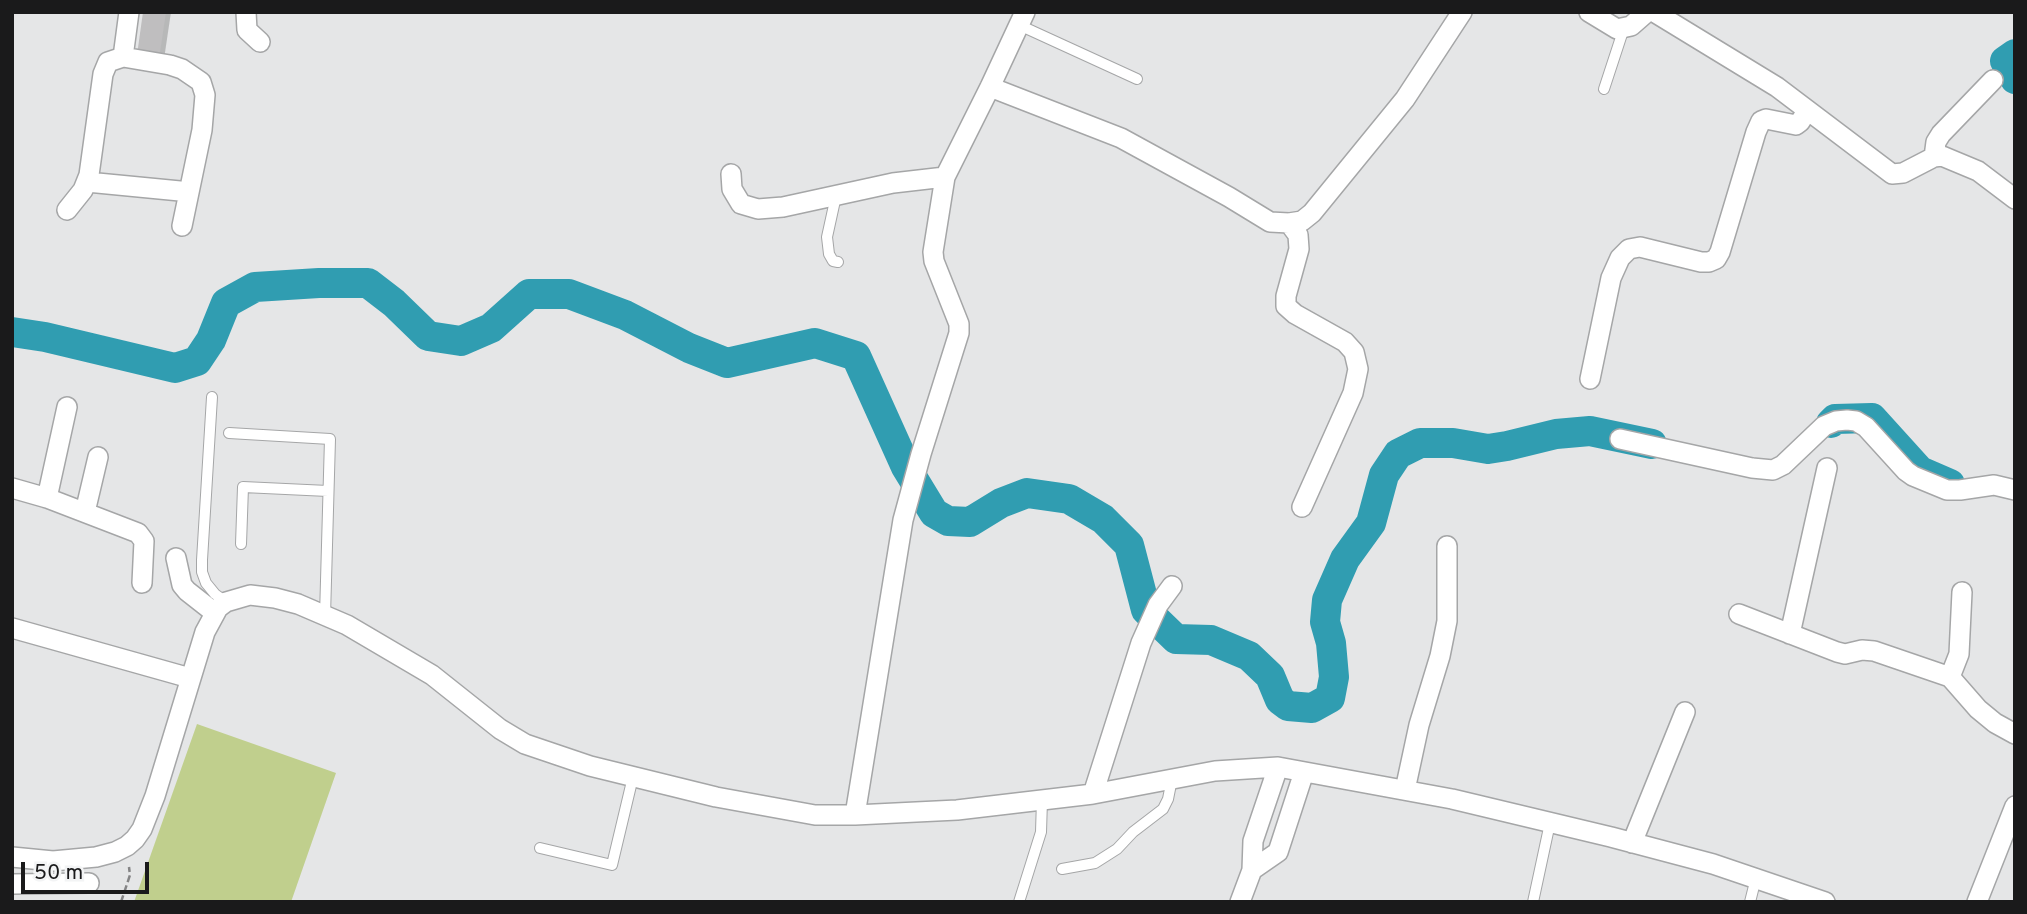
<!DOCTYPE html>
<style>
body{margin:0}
#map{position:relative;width:2027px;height:914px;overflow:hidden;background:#e5e6e7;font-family:Overpass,sans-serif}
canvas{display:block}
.frame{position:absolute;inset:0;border:14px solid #1a1a1b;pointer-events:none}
.scale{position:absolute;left:21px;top:862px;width:128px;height:32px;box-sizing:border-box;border:4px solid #1a1a1b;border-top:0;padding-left:9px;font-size:21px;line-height:24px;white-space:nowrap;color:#1a1a1b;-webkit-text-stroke:5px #f3f4f5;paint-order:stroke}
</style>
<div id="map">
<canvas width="2027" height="914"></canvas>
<div class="frame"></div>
<div class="scale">50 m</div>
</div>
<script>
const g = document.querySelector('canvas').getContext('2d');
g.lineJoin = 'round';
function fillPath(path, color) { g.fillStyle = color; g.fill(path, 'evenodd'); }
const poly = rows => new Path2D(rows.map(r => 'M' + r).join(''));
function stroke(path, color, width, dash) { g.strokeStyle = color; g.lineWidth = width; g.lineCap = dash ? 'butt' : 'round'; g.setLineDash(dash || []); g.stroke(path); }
fillPath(poly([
 [197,724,336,773,291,902,134,902]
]), '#c0cf8d');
fillPath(poly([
 [145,12,171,12,163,66]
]), '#0003');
stroke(poly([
 [2015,54,2005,61,2015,79],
 [12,332,45,337,175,368,197,361,211,340,226,303,255,287,319,283,368,283,394,303,428,336,461,341,491,328,529,294,569,294,625,315,689,348,727,363,815,343,856,356,906,467,934,513,948,521,970,522,1001,503,1027,493,1069,499,1103,519,1129,545,1146,610,1176,639,1211,640,1249,656,1270,676,1280,700,1288,706,1312,708,1330,698,1334,677,1331,643,1325,622,1327,600,1345,559,1371,523,1384,475,1398,454,1420,443,1453,443,1488,449,1507,446,1556,434,1590,431,1652,444],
 [1831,423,1835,419,1872,418,1920,471,1950,484]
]), '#309db1', 30);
fillPath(poly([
 [143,12,166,12,159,58,137,55]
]), '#bfbebf');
const lane = poly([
 [1019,25,1137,79],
 [1604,89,1624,28],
 [836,196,827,237,829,254,833,261,838,262],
 [212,397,202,560,202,572,206,583,215,594,226,602],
 [229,433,330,439,325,616],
 [241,544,243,487,328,491],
 [540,848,612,865,633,777],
 [1062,869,1095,863,1117,849,1133,832,1163,809,1168,799,1172,779],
 [1019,902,1041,832,1042,800],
 [1533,902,1550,823],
 [1750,902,1756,878]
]);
const street = poly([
 [129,12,123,57,170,65,182,69,201,82,205,95,202,130,182,226],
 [246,12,247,30,260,42],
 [1589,12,1617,29,1631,26,1647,12],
 [1654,12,1777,87,1892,174,1903,173,1934,157,1942,156,1978,171,2015,199],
 [990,87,1121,138,1229,197,1270,222,1289,223,1302,221,1312,213,1405,99,1462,12],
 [1934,157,1936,142,1941,134,1993,80],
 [731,174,732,189,741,204,758,209,783,207,893,183,945,177],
 [87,182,180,191],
 [67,210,83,190,89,175,103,74,108,62,123,57],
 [1289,223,1298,235,1299,249,1286,296,1286,306,1295,314,1345,342,1354,352,1358,369,1353,393,1302,507],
 [1590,379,1611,278,1620,258,1629,249,1640,247,1701,262,1709,262,1716,259,1720,252,1756,132,1761,121,1766,119,1796,125,1800,122,1807,111],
 [1620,439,1752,468,1773,470,1783,465,1824,426,1836,421,1847,420,1856,421,1866,427,1906,471,1913,476,1947,490,1960,490,1994,485,2015,490],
 [12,488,47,498,138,533,144,541,142,583],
 [47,498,67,407],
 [85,512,98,457],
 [176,558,182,585,187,591,215,613],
 [1739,614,1837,652,1845,654,1862,650,1874,651,1950,677,1978,709,1995,723,2015,734],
 [12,628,190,678],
 [1790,634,1827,468],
 [1950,677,1959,654,1962,592],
 [1405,790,1419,725,1440,656,1447,621,1447,546],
 [1093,794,1141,643,1158,605,1172,586],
 [855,815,903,520,921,454,959,333,959,324,934,261,933,252,945,177,990,87,1025,12],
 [1632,843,1685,712],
 [12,857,53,861,96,857,115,852,127,846,135,839,142,829,155,796,205,632,218,608,226,602,250,595,275,598,298,604,347,625,432,675,500,729,525,744,590,766,716,797,815,815,855,815,957,810,1093,794,1215,771,1278,767,1452,799,1611,837,1713,864,1825,902],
 [1252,870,1278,852,1304,772],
 [12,884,89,883],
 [1240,902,1252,870,1253,841,1278,767],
 [1977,902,2015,806]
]);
stroke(lane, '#a5a6a7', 12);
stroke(street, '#a5a6a7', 22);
stroke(poly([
 [121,902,130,875,129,867]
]), '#848485', 2.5, [7, 3.5]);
stroke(lane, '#fff', 10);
stroke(street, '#fff', 19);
</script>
